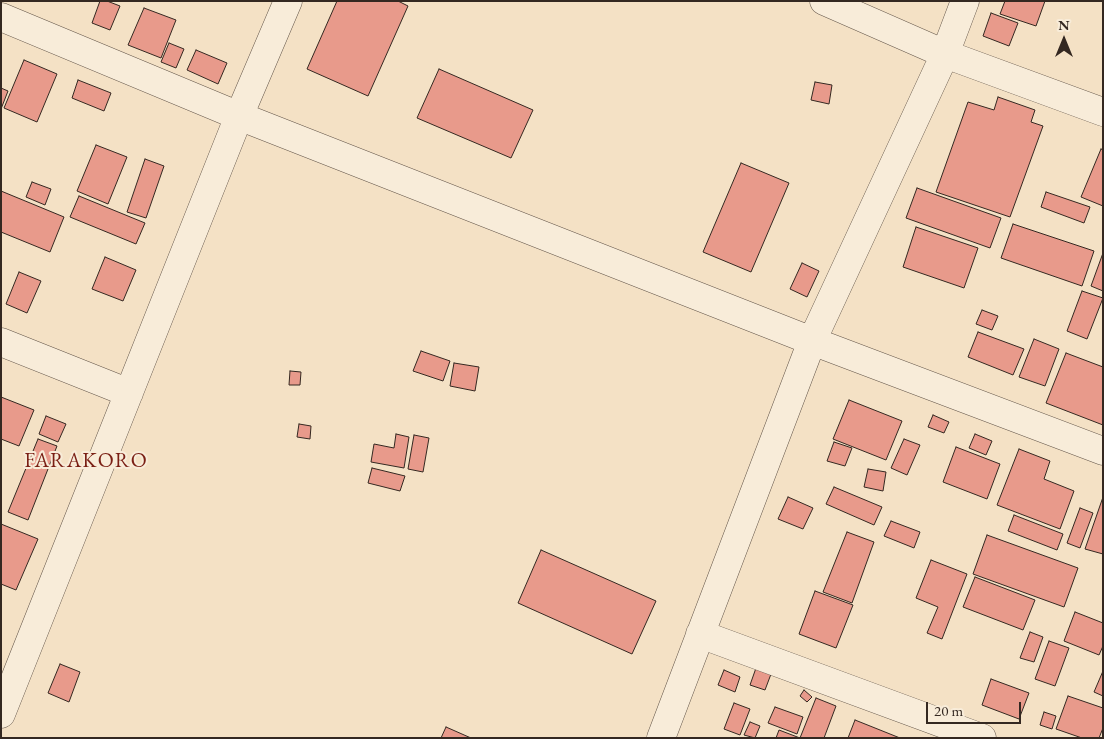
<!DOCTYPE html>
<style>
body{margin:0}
#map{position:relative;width:1104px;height:739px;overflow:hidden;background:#f4e1c5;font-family:"EB Garamond",serif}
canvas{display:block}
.frame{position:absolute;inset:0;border:2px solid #342821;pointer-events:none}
.north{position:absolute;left:1039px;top:15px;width:50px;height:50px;-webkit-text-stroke:4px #f8ecd9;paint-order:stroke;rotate:0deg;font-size:14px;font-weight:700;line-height:20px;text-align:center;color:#342821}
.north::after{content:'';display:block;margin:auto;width:18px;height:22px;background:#342821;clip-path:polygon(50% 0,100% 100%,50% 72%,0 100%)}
.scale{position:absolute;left:926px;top:702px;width:95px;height:22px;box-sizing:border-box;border:2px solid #342821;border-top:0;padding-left:6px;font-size:15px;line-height:18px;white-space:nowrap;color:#342821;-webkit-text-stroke:4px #f8ecd9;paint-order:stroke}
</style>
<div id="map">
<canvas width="1104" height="739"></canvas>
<div class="frame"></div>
<div class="north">N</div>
<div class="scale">20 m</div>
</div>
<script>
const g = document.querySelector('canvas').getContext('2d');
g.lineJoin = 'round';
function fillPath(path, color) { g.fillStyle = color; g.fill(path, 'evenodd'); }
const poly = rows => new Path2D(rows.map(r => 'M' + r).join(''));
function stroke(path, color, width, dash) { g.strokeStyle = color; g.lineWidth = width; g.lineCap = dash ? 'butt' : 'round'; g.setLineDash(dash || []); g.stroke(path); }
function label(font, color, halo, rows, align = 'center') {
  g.font = font + ' "EB Garamond",serif'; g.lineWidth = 4; g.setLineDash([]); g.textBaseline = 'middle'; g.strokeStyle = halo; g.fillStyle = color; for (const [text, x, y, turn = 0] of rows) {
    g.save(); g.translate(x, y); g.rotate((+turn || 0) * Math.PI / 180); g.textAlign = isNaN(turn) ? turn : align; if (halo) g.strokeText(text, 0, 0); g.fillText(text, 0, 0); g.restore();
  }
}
const building = poly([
 [100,1,107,1,120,6,110,30,92,23,100,1],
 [337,1,398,1,408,6,368,96,307,69,337,1],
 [1005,1,1045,1,1036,26,1000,14,1005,1],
 [144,8,176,20,161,58,128,45,144,8],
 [991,13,1018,23,1009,46,983,36,991,13],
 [169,43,184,49,176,68,161,62,169,43],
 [196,50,227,63,218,84,187,70,196,50],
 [24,60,57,74,37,122,4,108,24,60],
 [439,69,533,110,511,158,417,118,439,69],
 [78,80,111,93,104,111,72,98,78,80],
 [815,82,832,85,829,104,811,100,815,82],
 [1,88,8,91,1,109,1,88],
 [998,97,1035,110,1031,122,1043,126,1010,217,936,192,968,102,994,110,998,97],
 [96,145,127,157,108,204,77,191,96,145],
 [1101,149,1103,150,1103,206,1081,197,1101,149],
 [145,159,164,166,146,218,127,212,145,159],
 [741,163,789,183,751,272,703,252,741,163],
 [32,182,51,189,45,205,26,197,32,182],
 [917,188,1001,218,990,248,906,218,917,188],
 [1,191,64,217,50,252,1,232,1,191],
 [1046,192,1090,207,1084,223,1041,207,1046,192],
 [79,196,145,223,136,244,70,217,79,196],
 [1013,224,1094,251,1082,286,1001,258,1013,224],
 [916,227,978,248,964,288,903,267,916,227],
 [1103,253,1103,291,1091,286,1103,253],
 [105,257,136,270,123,301,92,289,105,257],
 [802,263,819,271,807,297,790,289,802,263],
 [19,272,41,281,27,313,6,304,19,272],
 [1082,291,1103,298,1087,339,1067,331,1082,291],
 [982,310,998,316,992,330,976,324,982,310],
 [978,332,1024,349,1013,375,968,357,978,332],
 [1034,339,1059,349,1045,386,1019,377,1034,339],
 [421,351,450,361,443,381,413,371,421,351],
 [1066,353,1103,367,1103,425,1046,403,1066,353],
 [454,363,479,367,475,391,450,386,454,363],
 [290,371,301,372,300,385,289,385,290,371],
 [1,397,34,410,19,446,1,439,1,397],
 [849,400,902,421,886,460,833,439,849,400],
 [933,415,949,422,944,433,928,427,933,415],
 [46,416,66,424,58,442,39,434,46,416],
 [299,424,311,426,310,439,297,437,299,424],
 [396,434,409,437,404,468,371,462,374,444,394,448,396,434],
 [975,434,992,441,986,455,969,448,975,434],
 [414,435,429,438,423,472,408,469,414,435],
 [38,439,57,446,28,520,8,512,38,439],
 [904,439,920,445,907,475,891,468,904,439],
 [834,442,852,448,845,466,827,461,834,442],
 [956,447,1000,464,987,499,943,482,956,447],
 [1019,449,1050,461,1044,479,1074,491,1060,529,997,505,1019,449],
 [372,468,405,476,400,491,368,483,372,468],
 [868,469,886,472,883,491,864,487,868,469],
 [834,487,882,507,874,525,826,504,834,487],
 [788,497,813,508,803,529,778,519,788,497],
 [1103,497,1103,554,1085,549,1103,497],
 [1080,508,1093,513,1080,548,1067,543,1080,508],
 [1014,515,1063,534,1057,550,1008,531,1014,515],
 [891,521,920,532,914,548,884,536,891,521],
 [1,524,38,539,16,590,1,584,1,524],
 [847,532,874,542,852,603,823,592,847,532],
 [987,535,1078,568,1064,607,973,574,987,535],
 [541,550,656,601,632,654,518,603,541,550],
 [931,560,967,574,942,639,927,633,938,607,916,598,931,560],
 [975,577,1035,600,1023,630,963,607,975,577],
 [815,591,853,605,836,648,799,634,815,591],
 [1075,612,1103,623,1103,646,1099,655,1064,641,1075,612],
 [1030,632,1043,637,1034,662,1020,658,1030,632],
 [1049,641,1069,648,1055,686,1035,679,1049,641],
 [60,664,80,672,69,702,48,693,60,664],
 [756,668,771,674,765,690,750,685,756,668],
 [724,670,740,677,735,692,718,685,724,670],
 [1103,671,1103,696,1094,692,1103,671],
 [991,679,1029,693,1019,719,982,705,991,679],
 [804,690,812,697,807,702,800,696,804,690],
 [1068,696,1103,708,1103,728,1099,738,1082,738,1056,729,1068,696],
 [816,698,836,706,824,738,776,738,779,730,800,738,816,698],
 [734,703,750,709,740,735,724,729,734,703],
 [775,707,803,717,797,734,768,723,775,707],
 [1044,712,1056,716,1052,729,1040,725,1044,712],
 [855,720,900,738,848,738,855,720],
 [750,722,760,726,755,738,744,735,750,722],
 [446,727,471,738,441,738,446,727]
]);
fillPath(building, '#e89a8b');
stroke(building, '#342821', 1);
const minor = poly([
 [824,1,945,54,1103,112],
 [1,17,239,116,812,341,1103,451],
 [1,342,129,393],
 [700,634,982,738],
 [1,714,239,116,288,1],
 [661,738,812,341,945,54,965,1]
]);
stroke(minor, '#64564a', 29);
stroke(minor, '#f8ecd9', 28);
g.letterSpacing = '1px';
label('21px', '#7a1f14', '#f8ecd9', [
 ["FARAKORO",86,461]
]);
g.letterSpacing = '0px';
</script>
